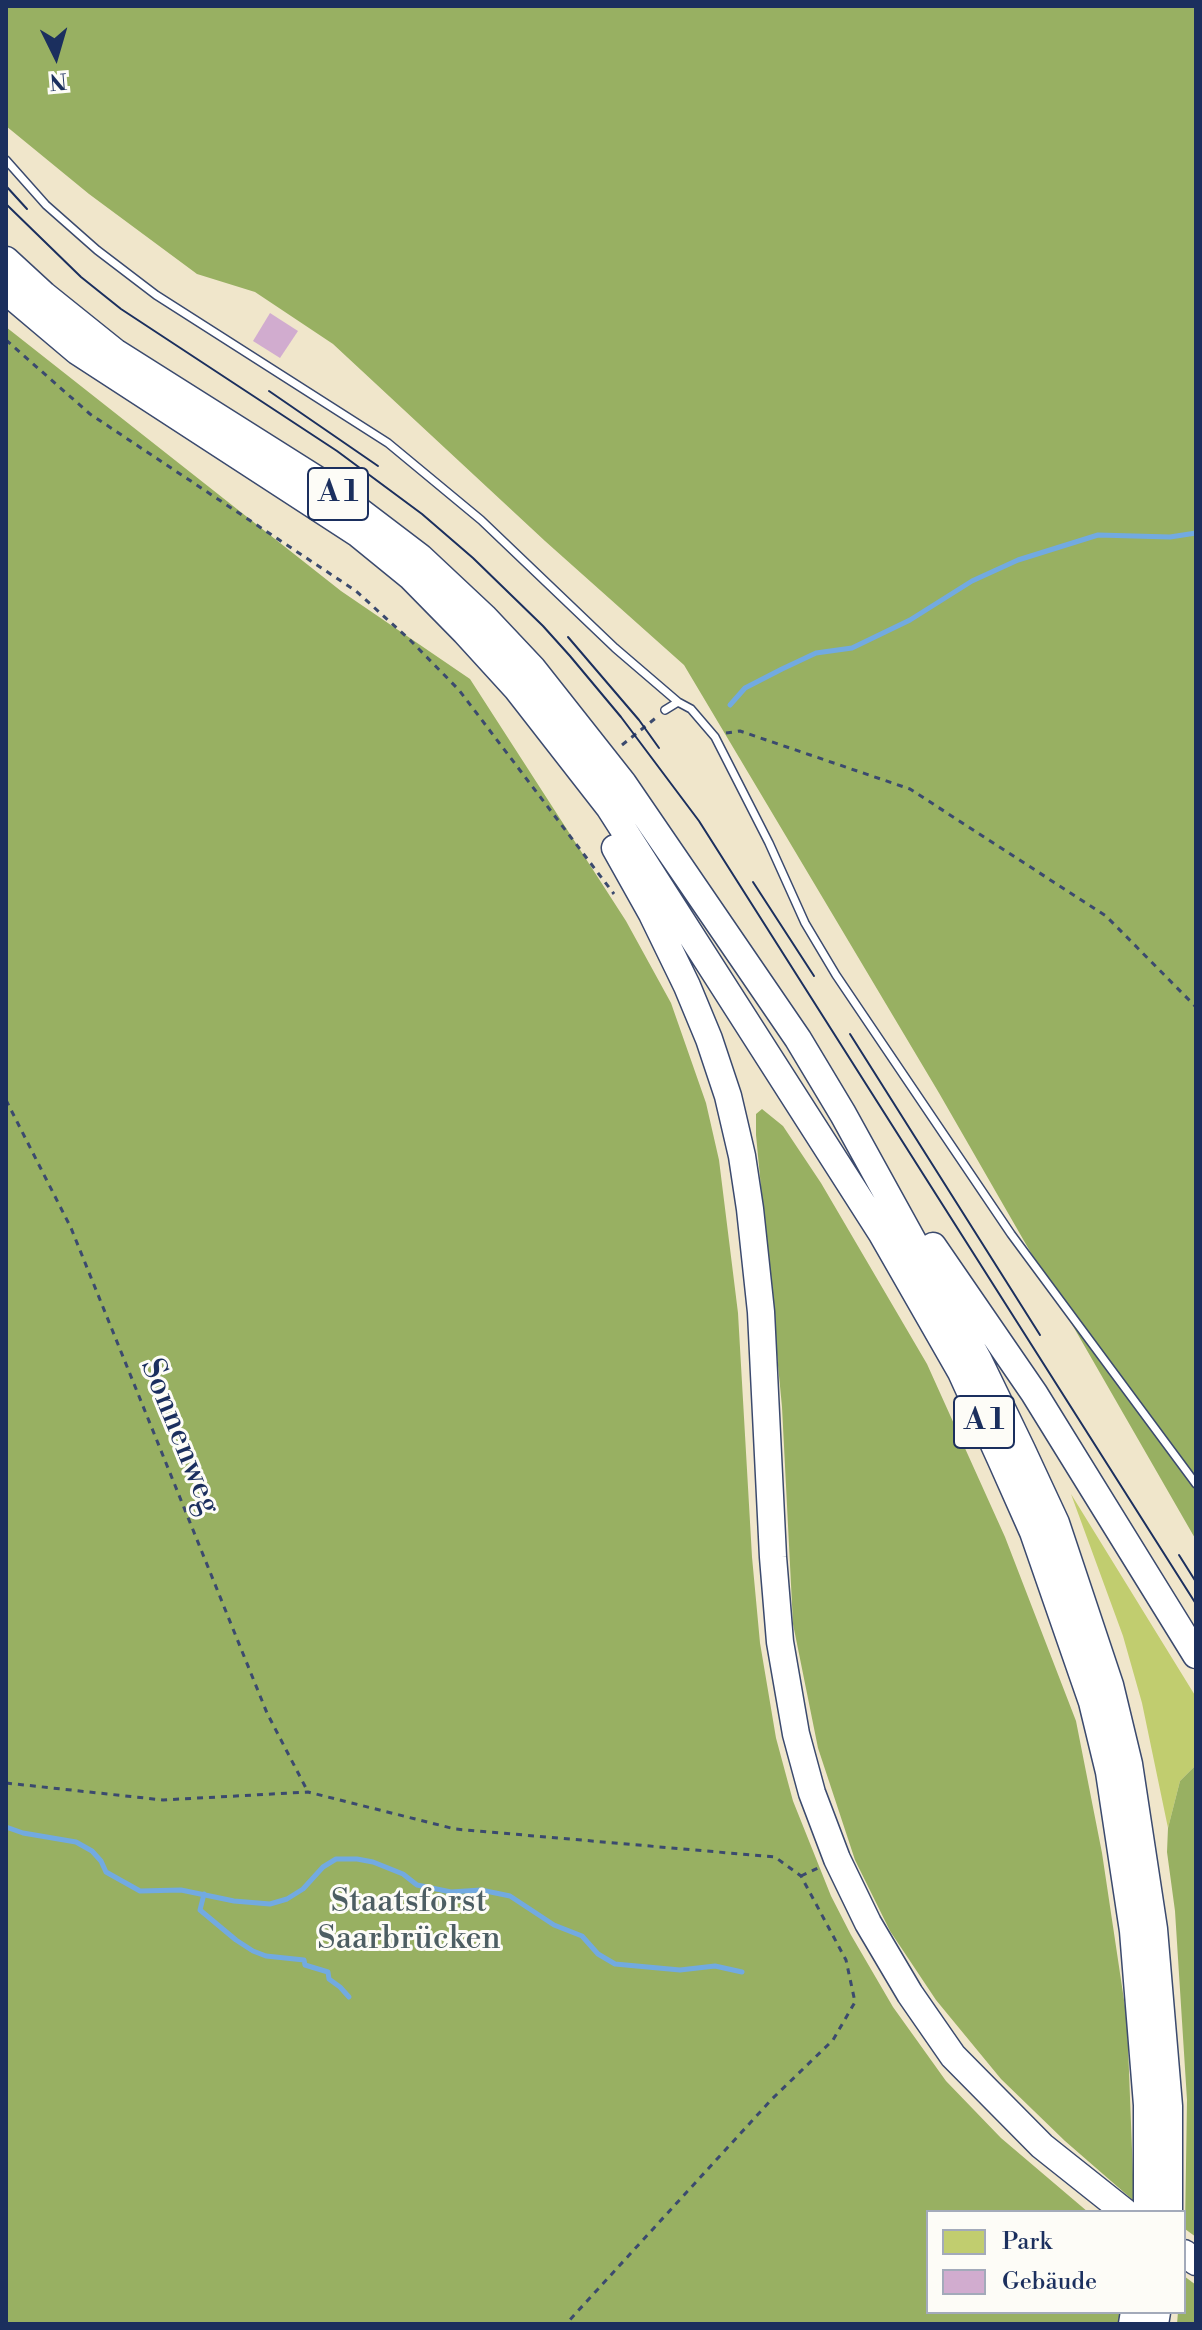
<!DOCTYPE html>
<meta charset="utf-8">
<style>
body{margin:0}
#map{position:relative;width:1202px;height:2330px;overflow:hidden;background:#f0e6cb;font-family:"Libre Bodoni",serif}
canvas{display:block}
.frame{position:absolute;inset:0;border:8px solid #1b2f5e;pointer-events:none}
.legend{position:absolute;left:926px;top:2210px;width:260px;height:104px;box-sizing:border-box;background:#fdfcf7;border:2px solid #a3aaba;margin:0;padding:10px 14px;list-style:none;font-size:24px;color:#1b2f5e}
.legend li{display:flex;align-items:center;gap:16px;height:40px}
.legend b{width:40px;border:2px solid #a3aaba}
.north{position:absolute;left:16px;top:16px;width:80px;height:80px;-webkit-text-stroke:6px #fdfcf7;paint-order:stroke;rotate:175deg;font-size:22px;font-weight:700;line-height:32px;text-align:center;color:#1b2f5e}
.north::after{content:'';display:block;margin:auto;width:28px;height:36px;background:#1b2f5e;clip-path:polygon(50% 0,100% 100%,50% 72%,0 100%)}
</style>
<div id="map">
<canvas width="1202" height="2330"></canvas>
<div class="frame"></div>
<ul class="legend">
<li><b style="height:22px;background:#c1cd6f"></b>Park</li>
<li><b style="height:22px;background:#d1accf"></b>Gebäude</li>
</ul>
<div class="north">N</div>
</div>
<script>
const g = document.querySelector('canvas').getContext('2d');
g.lineJoin = 'round';
function fillPath(path, color) { g.fillStyle = color; g.fill(path, 'evenodd'); }
const poly = rows => new Path2D(rows.map(r => 'M' + r).join(''));
function stroke(path, color, width, dash) { g.strokeStyle = color; g.lineWidth = width; g.lineCap = dash ? 'butt' : 'round'; g.setLineDash(dash || []); g.stroke(path); }
function label(font, color, halo, rows, align = 'center') {
  g.font = font + ' "Libre Bodoni",serif'; g.lineWidth = 6; g.setLineDash([]); g.textBaseline = 'middle'; g.strokeStyle = halo; g.fillStyle = color; for (const [text, x, y, turn = 0] of rows) {
    g.save(); g.translate(x, y); g.rotate((+turn || 0) * Math.PI / 180); g.textAlign = isNaN(turn) ? turn : align; if (halo) g.strokeText(text, 0, 0); g.fillText(text, 0, 0); g.restore();
  }
}
fillPath(poly([
 [1071,1494,1196,1697,1196,1765,1180,1781,1168,1828,1142,1703,1123,1636]
]), '#c1cd6f');
fillPath(poly([
 [6,6,1196,6,1196,1540,939,1093,684,665,545,541,333,344,255,292,197,274,89,194,6,126],
 [6,327,341,591,470,679,626,921,671,1003,706,1103,719,1160,738,1313,752,1557,760,1643,776,1738,793,1801,831,1896,851,1935,893,2007,946,2081,1001,2138,1088,2212,928,2212,928,2312,1122,2312,1120,2324,6,2324],
 [762,1109,783,1126,821,1183,927,1364,1005,1537,1076,1721,1102,1853,1127,2020,1134,2201,1065,2141,1001,2079,936,2000,890,1931,855,1860,818,1748,793,1624,782,1407,756,1135,756,1114],
 [1196,1765,1196,2237,1185,2229,1187,2100,1175,1911,1167,1852,1168,1828,1180,1781],
 [1184,2276,1196,2285,1196,2324,1177,2324,1178,2312,1184,2312]
]), '#98b062');
stroke(poly([
 [730,705,745,688,782,669,816,653,852,648,910,620,972,581,1018,560,1098,535,1170,537,1196,533],
 [6,1827,23,1833,76,1842,92,1851,101,1861,106,1872,140,1891,181,1890,234,1901,270,1904,287,1899,303,1889,323,1867,336,1859,357,1859,373,1862,403,1874,417,1885,451,1892,481,1890,510,1896,554,1925,582,1936,598,1954,615,1964,680,1970,715,1966,742,1972],
 [204,1894,200,1910,236,1940,253,1951,266,1956,304,1960,305,1965,328,1972,329,1979,340,1987,349,1997]
]), '#72aae1', 5);
fillPath(poly([
 [270,313,298,331,280,358,253,341]
]), '#d1accf');
const service = poly([
 [6,160,46,205,97,250,156,295,388,443,481,520,615,648,678,702],
 [665,710,678,702,691,709,715,737,769,843,805,923,836,975,1011,1234,1196,1484]
]);
const motorway = poly([
 [6,260,44,295,115,352,324,484,420,557,484,617,533,669,623,783,798,1039,843,1114,978,1359,1022,1450,1056,1523,1110,1685,1129,1764,1154,1929,1169,2106,1169,2212],
 [6,291,77,351,357,533,411,577,465,632,517,689,609,807,882,1234,961,1372,1001,1460,1033,1532,1092,1702,1109,1772,1133,1931,1147,2105,1147,2212],
 [615,848,652,914,687,986,709,1039,728,1096,742,1156,750,1209,761,1312,773,1557,780,1642,796,1734,812,1793,837,1859,868,1923,910,1994,953,2056,1042,2146,1125,2212],
 [933,1246,1034,1393,1196,1655],
 [1184,2253,1196,2262],
 [1132,2324,1134,2312],
 [1155,2324,1157,2312]
]);
stroke(service, '#3b4a6e', 10);
stroke(motorway, '#3b4a6e', 29);
stroke(poly([
 [6,340,90,414,356,591,410,640,459,690,614,894],
 [726,733,740,731,910,789,1106,916,1196,1007],
 [622,745,657,717],
 [6,1100,71,1228,267,1713,308,1792],
 [6,1783,163,1800,308,1792,455,1829,775,1857,801,1876,846,1960,855,2002,833,2040,772,2099,566,2324],
 [801,1876,818,1868]
]), '#3b4a6e', 3, [6, 6]);
stroke(service, '#fff', 7);
stroke(motorway, '#fff', 26);
stroke(poly([
 [6,186,27,209],
 [6,204,81,277,121,309,337,451,422,514,473,558,543,626,570,656,621,717,699,821,1196,1604],
 [269,391,378,466],
 [568,637,639,720,659,748],
 [753,882,814,976],
 [850,1034,1040,1335],
 [1179,1555,1196,1582]
]), '#1b2f5e', 2);
for (const [x, y, w] of [
 [338,494,60],
 [984,1422,60]
]) { const box = new Path2D(); box.roundRect(x - w / 2, y - 26, w, 52, 6); g.fillStyle = '#fdfcf7'; g.fill(box); stroke(box, '#1b2f5e', 2); }
label('bold 30px', '#1b2f5e', null, [
 ["A 1",338,494],
 ["A 1",984,1422]
]);
label('32px', '#1b2f5e', '#fdfcf7', [
 ["Sonnenweg",179,1437,68]
]);
label('32px', '#4d5e63', '#fdfcf7', [
 ["Staatsforst",409,1903],
 ["Saarbrücken",409,1940]
]);
</script>
